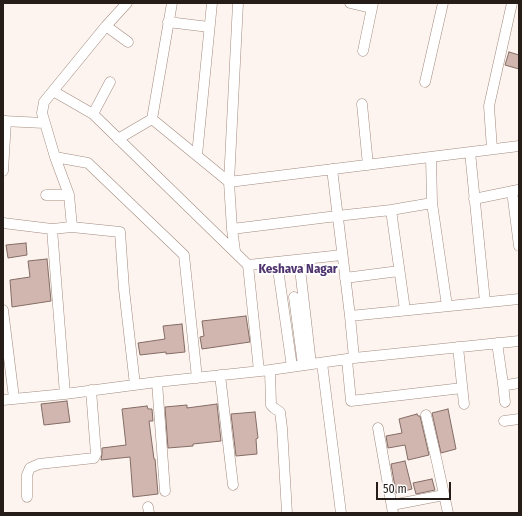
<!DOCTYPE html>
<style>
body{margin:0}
#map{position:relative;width:522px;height:516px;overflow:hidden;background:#fef4ef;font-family:"Fira Sans Condensed",sans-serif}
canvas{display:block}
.frame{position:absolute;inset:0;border:4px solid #261d18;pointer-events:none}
.scale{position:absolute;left:376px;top:482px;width:75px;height:18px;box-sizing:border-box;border:2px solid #261d18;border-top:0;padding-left:5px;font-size:12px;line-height:14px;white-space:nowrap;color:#261d18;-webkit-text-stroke:3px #fff;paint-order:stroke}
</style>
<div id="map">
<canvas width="522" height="516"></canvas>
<div class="frame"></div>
<div class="scale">50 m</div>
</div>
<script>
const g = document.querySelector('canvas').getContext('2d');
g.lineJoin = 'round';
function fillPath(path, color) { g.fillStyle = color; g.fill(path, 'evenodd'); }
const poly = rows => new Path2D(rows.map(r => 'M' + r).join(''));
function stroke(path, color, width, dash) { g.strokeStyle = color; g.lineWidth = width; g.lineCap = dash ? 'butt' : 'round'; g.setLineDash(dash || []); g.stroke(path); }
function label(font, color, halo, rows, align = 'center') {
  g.font = font + ' "Fira Sans Condensed",sans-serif'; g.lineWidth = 4; g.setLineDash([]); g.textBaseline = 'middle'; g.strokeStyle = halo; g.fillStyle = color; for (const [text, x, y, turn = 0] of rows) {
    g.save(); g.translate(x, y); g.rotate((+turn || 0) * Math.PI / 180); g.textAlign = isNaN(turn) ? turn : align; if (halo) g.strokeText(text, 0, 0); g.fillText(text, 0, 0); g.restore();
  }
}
const building = poly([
 [509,52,519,55,519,69,505,65,509,52],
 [26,243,27,255,8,258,6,245,26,243],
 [47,259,51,301,12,307,10,280,30,277,28,261,47,259],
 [246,316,250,342,202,349,200,337,204,336,202,321,246,316],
 [182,324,185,352,166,354,166,352,140,355,138,343,165,339,163,326,182,324],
 [67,401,70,422,44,425,41,404,67,401],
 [217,404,221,441,193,444,193,446,168,448,165,407,187,405,187,408,217,404],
 [147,406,148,409,152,409,153,421,149,421,154,459,155,459,158,494,133,497,130,457,101,460,102,454,102,448,126,445,122,409,147,406],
 [448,409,456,449,441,453,432,413,448,409],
 [255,412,258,438,256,439,257,454,236,456,231,414,255,412],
 [417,414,418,416,420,416,429,455,408,460,405,445,388,448,386,436,402,433,399,419,417,414],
 [405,461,412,489,396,493,391,464,405,461],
 [432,479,435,490,416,494,413,483,432,479]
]);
fillPath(building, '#d0b6ae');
stroke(building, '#836c65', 1);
const minor = poly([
 [350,3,371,8],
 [168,22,209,27],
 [106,26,128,42],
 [363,51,373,3],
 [425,82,443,3],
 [53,91,93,114,248,265,342,255],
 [362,104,368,165],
 [93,114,110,82],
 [152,119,229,182,519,146],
 [3,121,44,123],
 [118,139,152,119,172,3],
 [492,149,489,106,512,3],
 [470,152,485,302],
 [197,155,212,3],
 [55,157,88,163,184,255,197,378],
 [431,157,432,203,447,306],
 [332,169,350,316,354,358],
 [3,171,6,121],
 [512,191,519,246],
 [46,195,69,195],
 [474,199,518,190],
 [391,210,405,310],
 [3,223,52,229,72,227,120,232,124,289,135,385],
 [72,227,69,195,55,157,42,113,44,102,106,26,127,3],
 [52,229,65,394],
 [232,229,337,216,391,210,432,203],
 [235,251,232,229,229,182,238,3],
 [299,260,311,364],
 [277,262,292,367],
 [248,265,259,371],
 [345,278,399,271],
 [294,297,303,365],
 [3,310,14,398],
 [350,316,519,299],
 [497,343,503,384,507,385,519,383],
 [458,347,464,404],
 [347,360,351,401,462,388],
 [322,363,341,513],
 [270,370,271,405,274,408,280,412,282,428,287,513],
 [220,375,233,485],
 [157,382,165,491],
 [503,384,505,402],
 [3,400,65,394,157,382,270,370,354,358,519,341],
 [426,415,437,462,448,513],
 [504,421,519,419],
 [378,428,393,513],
 [27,497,27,475,30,468,39,464,94,458,96,454,91,390],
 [392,505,444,495],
 [148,507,149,513]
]);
stroke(minor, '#a18b7f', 11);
stroke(minor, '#fff', 10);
label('bold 13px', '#4e336e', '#fff', [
 ["Keshava Nagar",298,269]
]);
</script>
